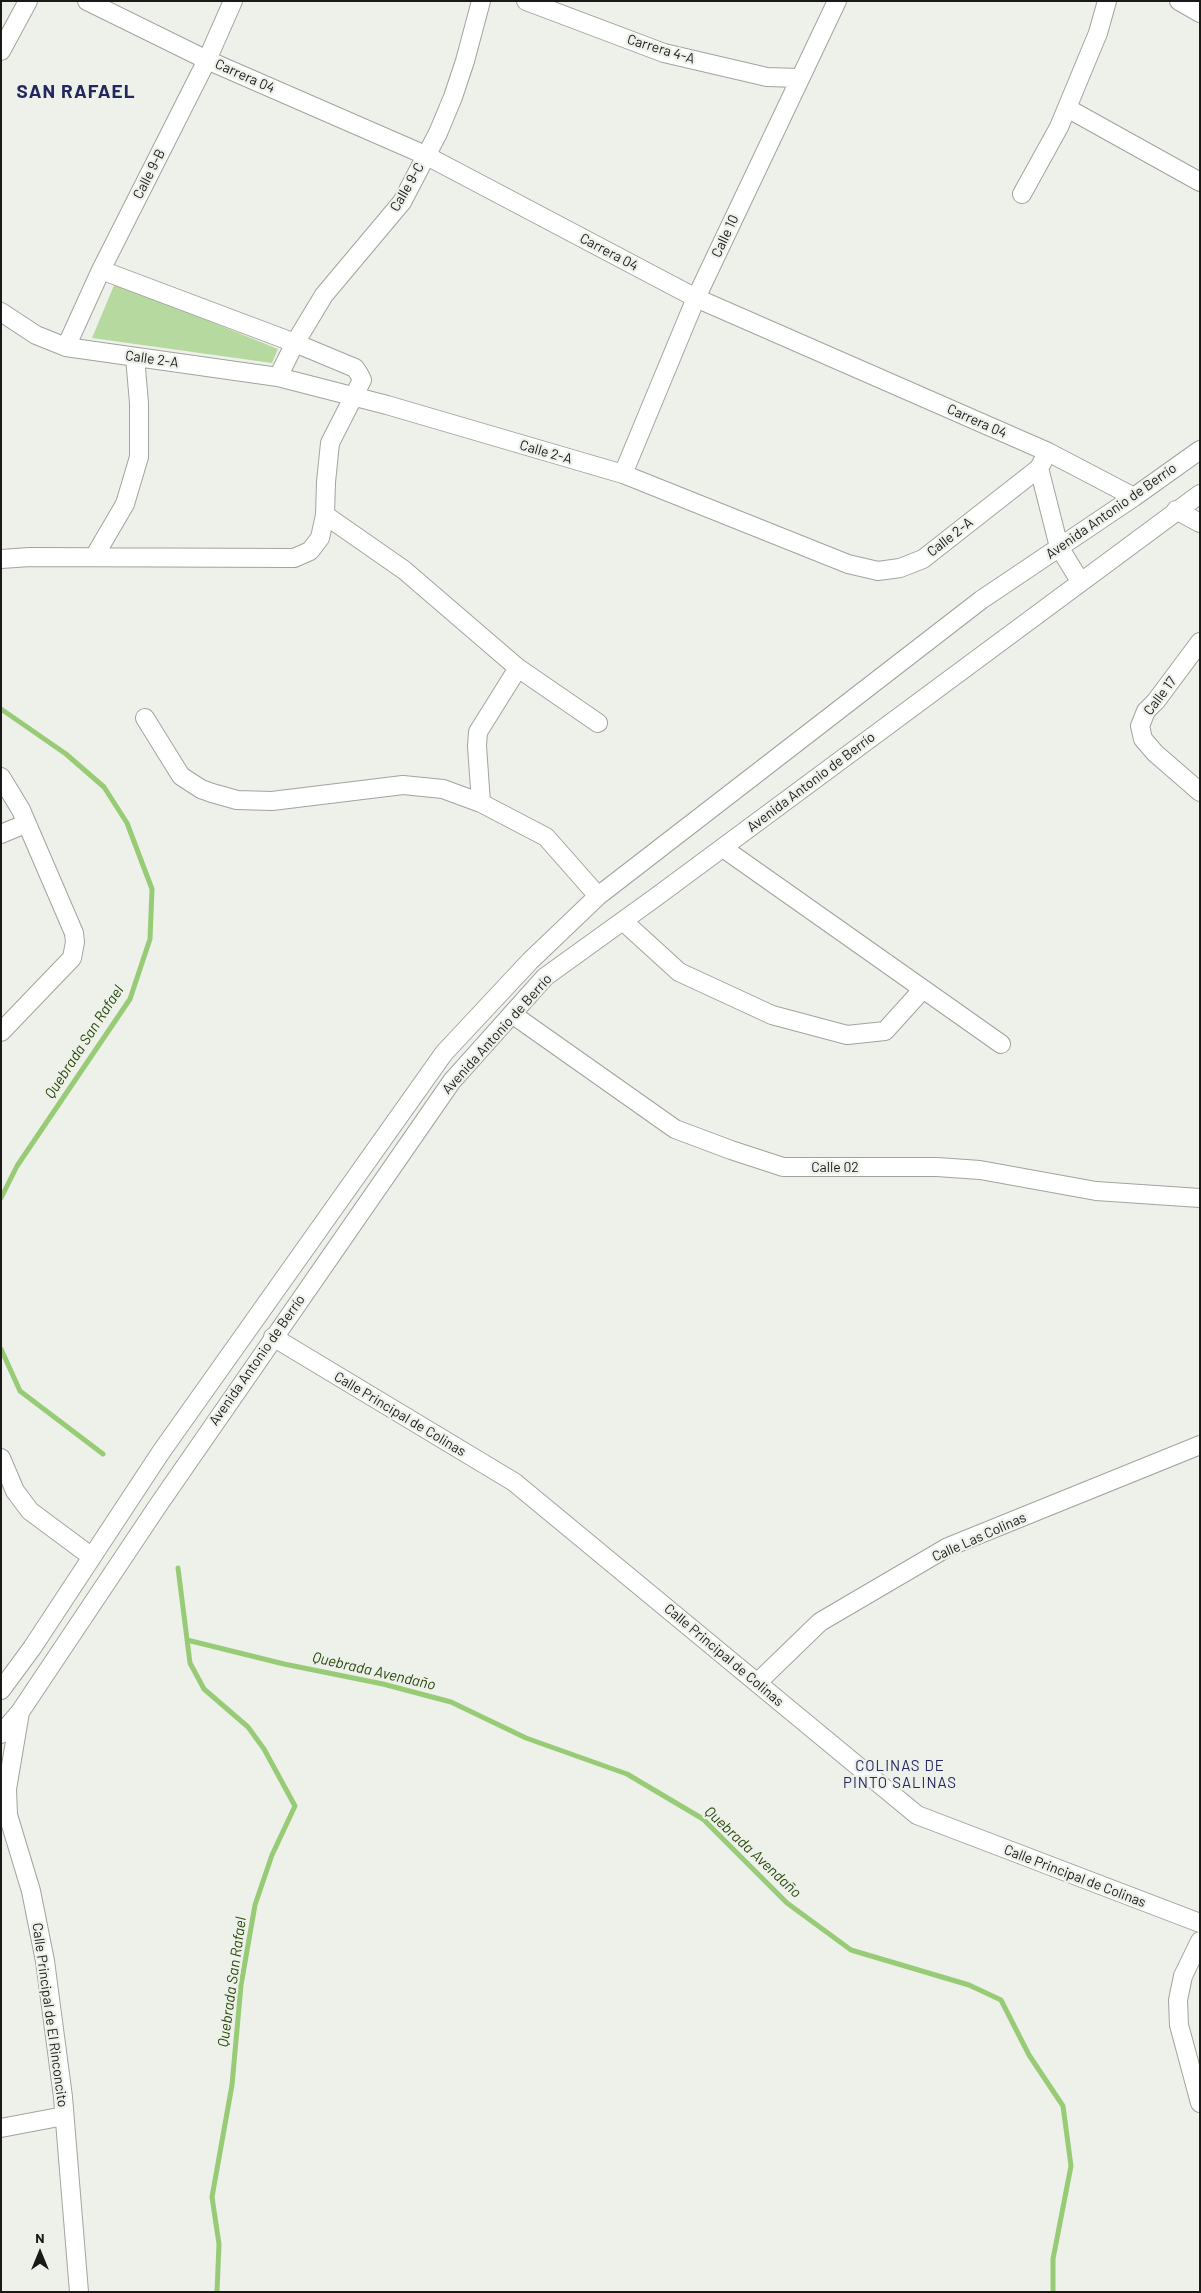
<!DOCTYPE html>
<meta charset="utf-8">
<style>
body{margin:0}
#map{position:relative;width:1201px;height:2293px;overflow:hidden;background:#edf1ea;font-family:Barlow,sans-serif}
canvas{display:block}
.frame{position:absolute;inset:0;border:2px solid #191a18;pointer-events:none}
.north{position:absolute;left:15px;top:2228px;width:50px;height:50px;-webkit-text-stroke:4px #edf1ea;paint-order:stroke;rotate:0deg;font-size:14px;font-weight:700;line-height:20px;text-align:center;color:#191a18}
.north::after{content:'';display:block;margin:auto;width:18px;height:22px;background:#191a18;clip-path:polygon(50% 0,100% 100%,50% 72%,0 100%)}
</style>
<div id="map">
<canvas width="1201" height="2293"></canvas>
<div class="frame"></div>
<div class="north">N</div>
</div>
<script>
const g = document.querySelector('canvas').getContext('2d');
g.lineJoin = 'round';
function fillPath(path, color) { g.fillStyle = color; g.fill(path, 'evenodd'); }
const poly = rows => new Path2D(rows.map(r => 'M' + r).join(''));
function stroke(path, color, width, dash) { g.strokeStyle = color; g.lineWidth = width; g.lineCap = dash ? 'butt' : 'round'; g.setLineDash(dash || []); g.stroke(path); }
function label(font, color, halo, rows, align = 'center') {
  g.font = font + ' Barlow,sans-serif'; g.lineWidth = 4.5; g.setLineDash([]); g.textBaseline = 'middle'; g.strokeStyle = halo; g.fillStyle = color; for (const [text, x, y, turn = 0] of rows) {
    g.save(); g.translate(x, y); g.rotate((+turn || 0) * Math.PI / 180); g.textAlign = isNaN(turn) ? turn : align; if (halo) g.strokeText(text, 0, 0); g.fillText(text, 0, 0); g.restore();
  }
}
fillPath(poly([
 [115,283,278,349,272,363,92,338]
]), '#b6d9a0');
stroke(poly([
 [1,709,66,754,104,787,127,823,152,889,150,939,130,999,17,1166,1,1198],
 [1,1349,20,1391,103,1454],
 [178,1568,190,1663,204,1689,248,1727,264,1749,295,1806,272,1855,255,1905,241,1985,232,2085,212,2197,219,2244,217,2292],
 [187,1640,284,1664,383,1684,451,1702,526,1738,627,1774,703,1819,787,1903,851,1950,969,1985,1001,2000,1029,2055,1063,2106,1071,2166,1053,2259,1053,2292]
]), '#97cb75', 5);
const minor = poly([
 [87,1,207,60,425,155,696,298,1048,452,1134,497],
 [526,1,664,53,767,77,799,78],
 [1179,1,1200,13],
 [1,51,28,1],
 [1067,108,1200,182],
 [1022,194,1059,127,1098,33,1107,1],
 [1,312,36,335,66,347,278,377,387,405,623,474,848,564,878,571,900,568,923,559,1039,468,1048,452],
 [66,347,101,270,207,60,233,1],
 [278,377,295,343,324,295,402,202,438,133,453,97,465,61,481,1],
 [1039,468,1059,547,1080,581],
 [623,474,696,298,837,1],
 [1176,510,1200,523],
 [325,515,404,570,518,668,598,723],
 [94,557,125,504,139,457,139,403,135,357],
 [1,559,30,557,294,558,310,551,320,538,325,515,326,482,330,443,362,380,359,374,355,368,295,343,101,270],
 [1200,642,1156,701,1146,711,1140,726,1143,739,1155,753,1200,792],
 [145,718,181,776,201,789,212,793,237,800,272,801,403,785,443,789,481,803,546,837,598,896],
 [1,777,21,810,74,933,75,942,72,958,1,1032],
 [481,803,477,746,478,732,518,668],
 [1,834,25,824],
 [723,848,1001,1044],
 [623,921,679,972,772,1015,847,1035,885,1031,923,989],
 [512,1014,675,1129,731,1150,783,1167,937,1167,980,1170,1096,1191,1200,1198],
 [273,1337,514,1482,917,1815,1200,1923],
 [1,1458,15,1491,30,1511,92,1557],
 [757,1683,820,1622,948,1547,1200,1445],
 [1,1690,32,1648,161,1452,444,1053,530,961,598,896,981,600,1134,497,1200,450],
 [20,1712,7,1789,8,1815,31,1891,45,1961,63,2097,79,2292],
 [1,1734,20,1712,159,1504,452,1081,545,977,656,897,1200,494],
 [1200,1941,1183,1976,1178,2000,1179,2025,1200,2103],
 [1,2128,64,2116]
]);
stroke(minor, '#a0a49e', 20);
stroke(minor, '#fff', 18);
label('14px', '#191a18', '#edf1ea', [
 ["Carrera 4-A",661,49,17],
 ["Carrera 04",245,76,24],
 ["Calle 9-B",149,174,-63],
 ["Calle 9-C",407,187,-60],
 ["Calle 10",725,236,-65],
 ["Carrera 04",609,252,28],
 ["Calle 2-A",152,359,8],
 ["Carrera 04",977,421,24],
 ["Calle 2-A",546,452,16],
 ["Avenida Antonio de Berrío",1111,511,-35],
 ["Calle 2-A",950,537,-38],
 ["Calle 17",1160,696,-53],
 ["Avenida Antonio de Berrío",811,782,-37],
 ["Avenida Antonio de Berrío",497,1034,-48],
 ["Calle 02",835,1167],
 ["Avenida Antonio de Berrío",257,1360,-55],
 ["Calle Principal de Colinas",400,1414,31],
 ["Calle Las Colinas",979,1537,-24],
 ["Calle Principal de Colinas",724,1655,40],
 ["Calle Principal de Colinas",1075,1876,21],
 ["Calle Principal de El Rinconcito",50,2015,82]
]);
label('italic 15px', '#27470a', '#edf1ea', [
 ["Quebrada San Rafael",84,1042,-57],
 ["Quebrada Avendaño",374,1671,13],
 ["Quebrada Avendaño",753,1852,43],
 ["Quebrada San Rafael",232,1982,-82]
]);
g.letterSpacing = '1px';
label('15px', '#24265f', '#edf1ea', [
 ["COLINAS DE",900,1766],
 ["PINTO SALINAS",900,1783]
]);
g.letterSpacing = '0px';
g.letterSpacing = '1px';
label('bold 19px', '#24265f', '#edf1ea', [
 ["SAN RAFAEL",76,92]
]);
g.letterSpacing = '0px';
</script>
